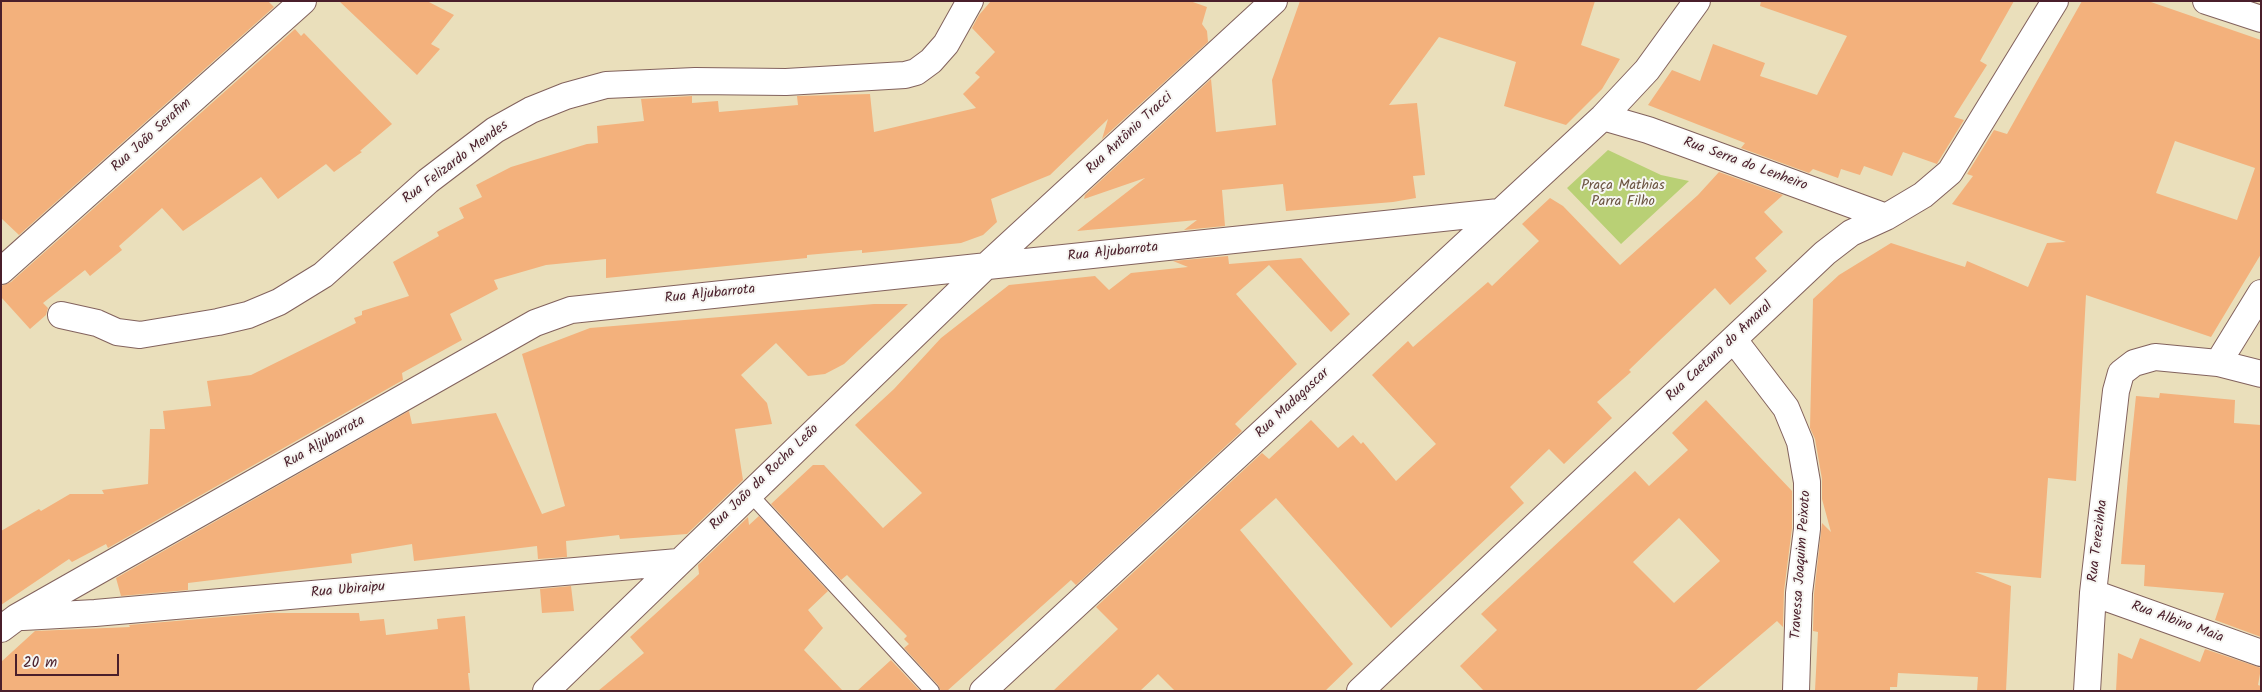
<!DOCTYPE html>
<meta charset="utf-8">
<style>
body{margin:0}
#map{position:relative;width:2262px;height:692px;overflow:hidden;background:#eadfbb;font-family:Kalam,sans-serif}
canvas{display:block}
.frame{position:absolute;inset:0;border:2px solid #4a1f2b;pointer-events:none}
.scale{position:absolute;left:15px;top:654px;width:104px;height:22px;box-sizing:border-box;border:2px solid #4a1f2b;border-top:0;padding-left:6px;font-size:15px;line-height:18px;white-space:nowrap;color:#4a1f2b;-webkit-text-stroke:4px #f6f6f2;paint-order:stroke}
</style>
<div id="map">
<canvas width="2262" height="692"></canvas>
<div class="frame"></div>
<div class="scale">20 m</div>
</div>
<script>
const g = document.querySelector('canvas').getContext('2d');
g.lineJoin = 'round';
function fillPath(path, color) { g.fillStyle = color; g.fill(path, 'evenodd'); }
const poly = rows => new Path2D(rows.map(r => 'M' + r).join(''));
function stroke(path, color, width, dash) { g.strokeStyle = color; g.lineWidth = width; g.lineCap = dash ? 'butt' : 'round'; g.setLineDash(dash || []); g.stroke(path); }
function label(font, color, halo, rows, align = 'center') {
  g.font = font + ' Kalam,sans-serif'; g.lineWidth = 4; g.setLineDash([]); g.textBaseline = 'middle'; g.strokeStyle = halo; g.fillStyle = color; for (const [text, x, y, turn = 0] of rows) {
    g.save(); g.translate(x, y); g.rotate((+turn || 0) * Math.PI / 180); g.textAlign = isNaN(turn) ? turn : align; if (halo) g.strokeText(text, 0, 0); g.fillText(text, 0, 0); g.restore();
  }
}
fillPath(poly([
 [1608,150,1661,175,1689,181,1621,244,1567,188]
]), '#b9d075');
fillPath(poly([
 [1,1,268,1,274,7,19,235,1,218],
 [339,1,427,1,454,15,431,44,440,49,417,75],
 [991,1,1190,1,1207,7,1202,24,1207,31,1208,42,1102,139,1108,119,1050,175,991,199,997,222,983,235,961,243,862,253,862,250,807,255,807,258,606,278,606,259,546,265,494,280,498,289,450,314,462,340,402,373,403,380,108,548,106,544,72,562,69,559,1,605,1,531,39,509,41,511,70,494,104,494,102,490,148,484,150,429,165,429,163,411,211,406,207,381,251,375,356,323,354,318,362,315,362,311,409,296,393,262,439,236,437,232,464,218,459,208,482,197,476,185,511,167,587,144,598,143,597,126,644,121,641,99,692,96,692,103,718,101,719,112,798,105,797,96,870,94,874,132,976,108,963,94,980,77,975,73,995,52,972,28,979,15],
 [1300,1,1595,1,1581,45,1620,59,1602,89,1566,125,1504,106,1516,62,1439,37,1389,105,1417,103,1425,175,1413,176,1416,198,1393,202,1286,211,1283,184,1222,190,1225,226,1184,230,1197,220,1077,231,1145,178,1084,199,1085,195,1211,79,1216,132,1276,125,1272,80],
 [1761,1,2014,1,1980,61,1987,65,1954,117,1964,120,1938,162,1937,164,1903,152,1892,176,1864,166,1860,175,1841,169,1838,178,1813,169,1809,173,1741,148,1745,143,1648,105,1672,70,1700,81,1713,44,1765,63,1760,76,1817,95,1847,36,1760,6],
 [2082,1,2148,1,2261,40,2261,254,2211,337,2086,295,2076,481,2048,478,2041,578,1975,572,2011,586,2006,691,1977,691,1978,677,1898,673,1897,687,1890,687,1890,691,1815,691,1818,632,1813,631,1814,594,1822,523,1831,532,1822,499,1822,479,1815,439,1810,428,1813,299,1839,275,1891,243,1965,267,1967,261,2028,287,2047,243,2066,242,1952,204,1973,176,1967,174,1994,130,2007,134],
 [2175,141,2255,168,2237,220,2156,193],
 [295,29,301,36,304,33,392,124,360,151,362,152,334,172,326,164,278,199,261,177,183,231,162,208,119,246,122,250,90,276,85,270,43,303,48,308,46,315,30,329,1,297,1,286,11,282],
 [1719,172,1783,195,1764,212,1783,232,1755,258,1767,271,1730,305,1715,288,1659,341,1629,370,1631,372,1597,402,1612,418,1564,464,1549,449,1510,487,1524,503,1391,628,1276,498,1240,530,1353,664,1325,691,1175,691,1158,674,1140,691,1053,691,1118,629,1096,607,1262,453,1269,459,1311,420,1338,448,1353,435,1361,444,1363,442,1396,481,1436,444,1372,375,1408,341,1413,347,1488,282,1492,286,1539,241,1522,224,1550,198,1563,206,1620,265,1698,195],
 [1228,256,1229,264,1301,258,1350,314,1331,332,1269,265,1236,294,1297,364,1235,424,1242,431,1076,585,1071,580,947,691,941,691,938,685,904,648,909,644,904,639,907,636,847,575,841,580,771,504,813,465,824,465,883,528,922,493,855,425,894,389,941,338,1009,285,1095,276,1109,290,1131,273,1188,267,1173,261],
 [874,304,908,304,844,364,825,374,808,376,776,343,741,375,767,403,772,424,735,429,743,480,687,534,620,539,619,535,566,541,567,557,538,559,537,546,414,561,412,544,351,554,352,563,188,583,188,590,121,596,116,578,409,411,412,424,496,413,542,514,565,506,522,354,590,328],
 [2160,393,2235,400,2234,423,2261,425,2261,637,2215,620,2224,593,2144,586,2145,565,2121,564,2129,463,2136,396,2159,398],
 [1706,400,1792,491,1792,528,1784,591,1783,627,1777,621,1695,691,1484,691,1460,666,1497,630,1481,614,1635,471,1649,486,1688,450,1672,433],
 [1679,518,1720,561,1674,603,1633,562],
 [759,516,828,591,808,610,823,628,804,650,843,691,598,691,644,653,630,637,699,574,698,565,748,517,749,525],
 [571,586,574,611,542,613,540,589],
 [269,613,359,613,360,621,384,619,386,635,438,629,437,619,465,616,470,673,468,673,470,691,1,691,1,662,35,631,130,627,129,625],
 [2140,638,2200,662,2205,649,2261,668,2258,685,2261,686,2261,691,2116,691,2118,653,2132,659],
 [891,660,920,691,857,691]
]), '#f3b17c');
const lane = poly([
 [749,493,932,691]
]);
const street = poly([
 [2206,1,2261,19],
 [1603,117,1648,130,1886,217],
 [1,271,303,1],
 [61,315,97,323,117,332,140,335,218,322,248,315,279,302,323,275,428,181,495,130,531,110,566,96,606,85,695,81,786,82,905,75,916,72,931,61,946,44,970,1],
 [1734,340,1786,408,1800,442,1807,482,1807,529,1799,593,1796,691],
 [2218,363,2261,293],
 [2093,593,2261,653],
 [23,617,95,613,678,562],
 [1,629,17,617,535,323,571,310,1499,212],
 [546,691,985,267,1274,1],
 [983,691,1603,117,1647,70,1697,1],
 [1360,691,1825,253,1851,233,1886,217,1923,195,1950,172,2055,1],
 [2087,691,2093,593,2116,391,2121,373,2134,363,2155,357,2218,363,2261,374]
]);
stroke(lane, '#82625d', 16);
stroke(street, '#82625d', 28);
stroke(lane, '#fff', 14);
stroke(street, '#fff', 26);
label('14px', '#4a1f2b', '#f6f6f2', [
 ["Rua Antônio Tracci",1130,134,-43],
 ["Rua João Serafim",152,136,-42],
 ["Rua Felizardo Mendes",456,163,-37],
 ["Rua Serra do Lenheiro",1745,165,20],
 ["Rua Aljubarrota",1113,253,-6],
 ["Rua Aljubarrota",710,295,-6],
 ["Rua Caetano do Amaral",1720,352,-43],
 ["Rua Madagascar",1293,404,-43],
 ["Rua Aljubarrota",325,443,-30],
 ["Rua João da Rocha Leão",765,478,-44],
 ["Rua Terezinha",2099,541,-83],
 ["Travessa Joaquim Peixoto",1802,565,-86],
 ["Rua Ubiraipu",348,591,-5],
 ["Rua Albino Maia",2177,623,20]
]);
label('14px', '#6b5441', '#f6f6f2', [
 ["Praça Mathias",1623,187],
 ["Parra Filho",1623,203]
]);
</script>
